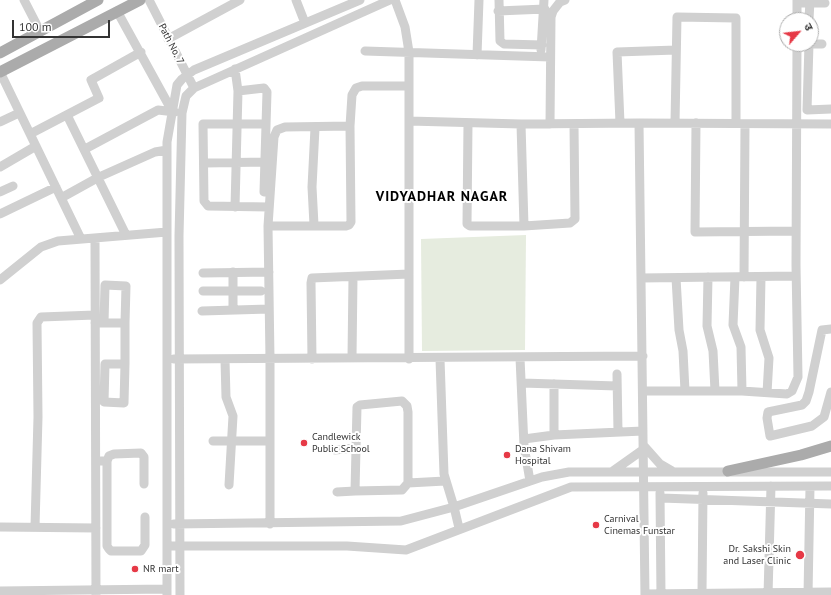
<!DOCTYPE html>
<meta charset="utf-8">
<style>
body{margin:0}
#map{position:relative;width:831px;height:595px;overflow:hidden;background:#fff;font-family:"PT Sans","Noto Sans Devanagari",sans-serif}
canvas{display:block}
.north{position:absolute;left:779px;top:12px;width:40px;height:40px;box-sizing:border-box;background:#fff;border:1px solid #adadad;border-radius:50%;rotate:62deg;font-size:11px;font-weight:700;line-height:16px;text-align:center;color:#333}
.north::after{content:'';display:block;margin:auto;width:14px;height:18px;background:#e63946;clip-path:polygon(50% 0,100% 100%,50% 72%,0 100%)}
.scale{position:absolute;left:12px;top:20px;width:98px;height:18px;box-sizing:border-box;border:2px solid #333;border-top:0;padding-left:5px;font-size:12px;line-height:14px;white-space:nowrap;color:#333;-webkit-text-stroke:3px #fff;paint-order:stroke}
</style>
<div id="map">
<canvas width="831" height="595"></canvas>
<div class="north">उ</div>
<div class="scale">100 m</div>
</div>
<script>
const g = document.querySelector('canvas').getContext('2d');
g.lineJoin = 'round';
function fillPath(path, color) { g.fillStyle = color; g.fill(path, 'evenodd'); }
const poly = rows => new Path2D(rows.map(r => 'M' + r).join(''));
function stroke(path, color, width, dash) { g.strokeStyle = color; g.lineWidth = width; g.lineCap = dash ? 'butt' : 'round'; g.setLineDash(dash || []); g.stroke(path); }
function label(font, color, halo, rows, align = 'center') {
  g.font = font + ' "PT Sans",sans-serif'; g.lineWidth = 4; g.setLineDash([]); g.textBaseline = 'middle'; g.strokeStyle = halo; g.fillStyle = color; for (const [text, x, y, turn = 0] of rows) {
    g.save(); g.translate(x, y); g.rotate((+turn || 0) * Math.PI / 180); g.textAlign = isNaN(turn) ? turn : align; if (halo) g.strokeText(text, 0, 0); g.fillText(text, 0, 0); g.restore();
  }
}
fillPath(poly([
 [526,235,525,350,422,351,421,239]
]), '#e6ecdf');
stroke(poly([
 [24,0,40,31],
 [149,0,194,88],
 [296,0,305,23],
 [395,0,405,27,409,52,409,121,521,124,639,123,645,595],
 [499,0,500,41,504,44,542,45],
 [797,3,825,3],
 [117,11,172,111],
 [498,11,545,9],
 [797,20,797,0],
 [809,20,810,0],
 [168,39,240,0],
 [809,44,807,110,831,109],
 [811,44,822,44],
 [541,50,544,0],
 [365,51,550,57],
 [477,55,479,0],
 [0,72,81,239],
 [238,91,264,88,267,92,264,192],
 [67,115,126,235],
 [409,121,409,359],
 [0,122,19,113],
 [468,123,467,224,470,226,524,226],
 [620,123,617,52,676,50],
 [639,123,831,124],
 [675,123,677,17,736,18,736,123],
 [696,123,695,232,796,231],
 [266,124,203,124,204,201,208,206,269,207],
 [521,124,524,226,570,223,575,219,574,124],
 [550,124,551,17,553,11,560,2,565,0],
 [30,134,99,98,91,80,141,52],
 [85,149,158,110,175,112],
 [205,163,266,162],
 [0,167,36,146],
 [0,192,13,186],
 [61,198,99,177,155,152,167,150],
 [235,207,238,91,235,69],
 [0,214,56,187],
 [314,225,312,187,315,128],
 [268,226,346,226,349,225,351,222,350,126,352,95,356,88,362,86,408,86],
 [95,238,96,595],
 [203,273,269,272],
 [708,277,707,326,713,351,715,391],
 [735,277,733,325,741,347,742,391],
 [744,277,745,124],
 [761,277,760,330,769,358,767,393],
 [641,278,796,276],
 [676,278,679,330,683,351,685,391],
 [0,280,41,247,58,241,167,232],
 [203,291,261,291],
 [233,310,233,272],
 [202,311,269,309],
 [95,323,125,323,125,364,105,364,104,402,124,403,125,364],
 [104,323,105,285,126,286,125,323],
 [831,329,822,330,809,392,806,401,802,405,768,412,767,418,770,436,812,426,824,417,831,392],
 [352,358,353,277],
 [520,358,524,446,530,481],
 [174,359,643,356],
 [312,359,311,283,312,278,409,274],
 [440,359,444,474,454,507,459,528],
 [225,360,226,397,233,416,229,485],
 [617,374,618,432],
 [522,383,617,386],
 [554,384,554,435,643,431],
 [643,391,742,391,787,394,792,391,798,377,796,265,797,44],
 [402,401,407,406,408,412,408,483,402,490,355,491,357,407,360,405,402,401],
 [524,439,554,435],
 [213,441,270,441],
 [644,446,660,464,672,471],
 [335,450,355,448],
 [101,461,107,461,109,456,114,454,141,453,144,457,144,484],
 [107,461,107,546,109,549,111,551,141,551,145,545,145,517],
 [613,471,644,449],
 [408,483,445,481],
 [337,492,355,491],
 [660,493,661,595],
 [661,498,831,504],
 [174,524,401,521,454,507,542,477,569,472,831,472],
 [270,524,270,359,268,226,274,137,277,130,285,127,350,126],
 [0,527,96,528],
 [35,527,38,417,37,323,41,317,95,315],
 [172,546,347,546,406,550,571,487,831,486],
 [0,591,167,589],
 [702,593,703,493],
 [645,594,831,592],
 [167,595,167,142,177,85,182,79,194,70,360,0],
 [180,595,179,236,182,113,186,96,194,88,390,0],
 [768,595,771,486],
 [808,595,810,487]
]), '#d0d0d0', 9);
stroke(poly([
 [0,53,98,0],
 [0,72,140,0],
 [728,471,801,455,831,446]
]), '#ababab', 11);
for (const [x, y, r, color] of [
 [304,443,4,"#e63946"],
 [507,455,4,"#e63946"],
 [596,525,4,"#e63946"],
 [800,555,5,"#e63946"],
 [135,569,4,"#e63946"]
]) { const dot = new Path2D(); dot.arc(x, y, r, 0, 2 * Math.PI); g.fillStyle = color; g.fill(dot); stroke(dot, '#fff', 1.5); }
label('10px', '#333', '#fff', [
 ["Path No. 7",171,44,63]
]);
label('10px', '#333', '#fff', [
 ["Candlewick",312,437],
 ["Public School",312,449],
 ["Dana Shivam",515,449],
 ["Hospital",515,461],
 ["Carnival",604,519],
 ["Cinemas Funstar",604,531],
 ["Dr. Sakshi Skin",791,549,"right"],
 ["and Laser Clinic",791,561,"right"],
 ["NR mart",143,569]
], 'left');
g.letterSpacing = '1px';
label('bold 14px', '#000', '#fff', [
 ["VIDYADHAR NAGAR",442,197]
]);
g.letterSpacing = '0px';
</script>
